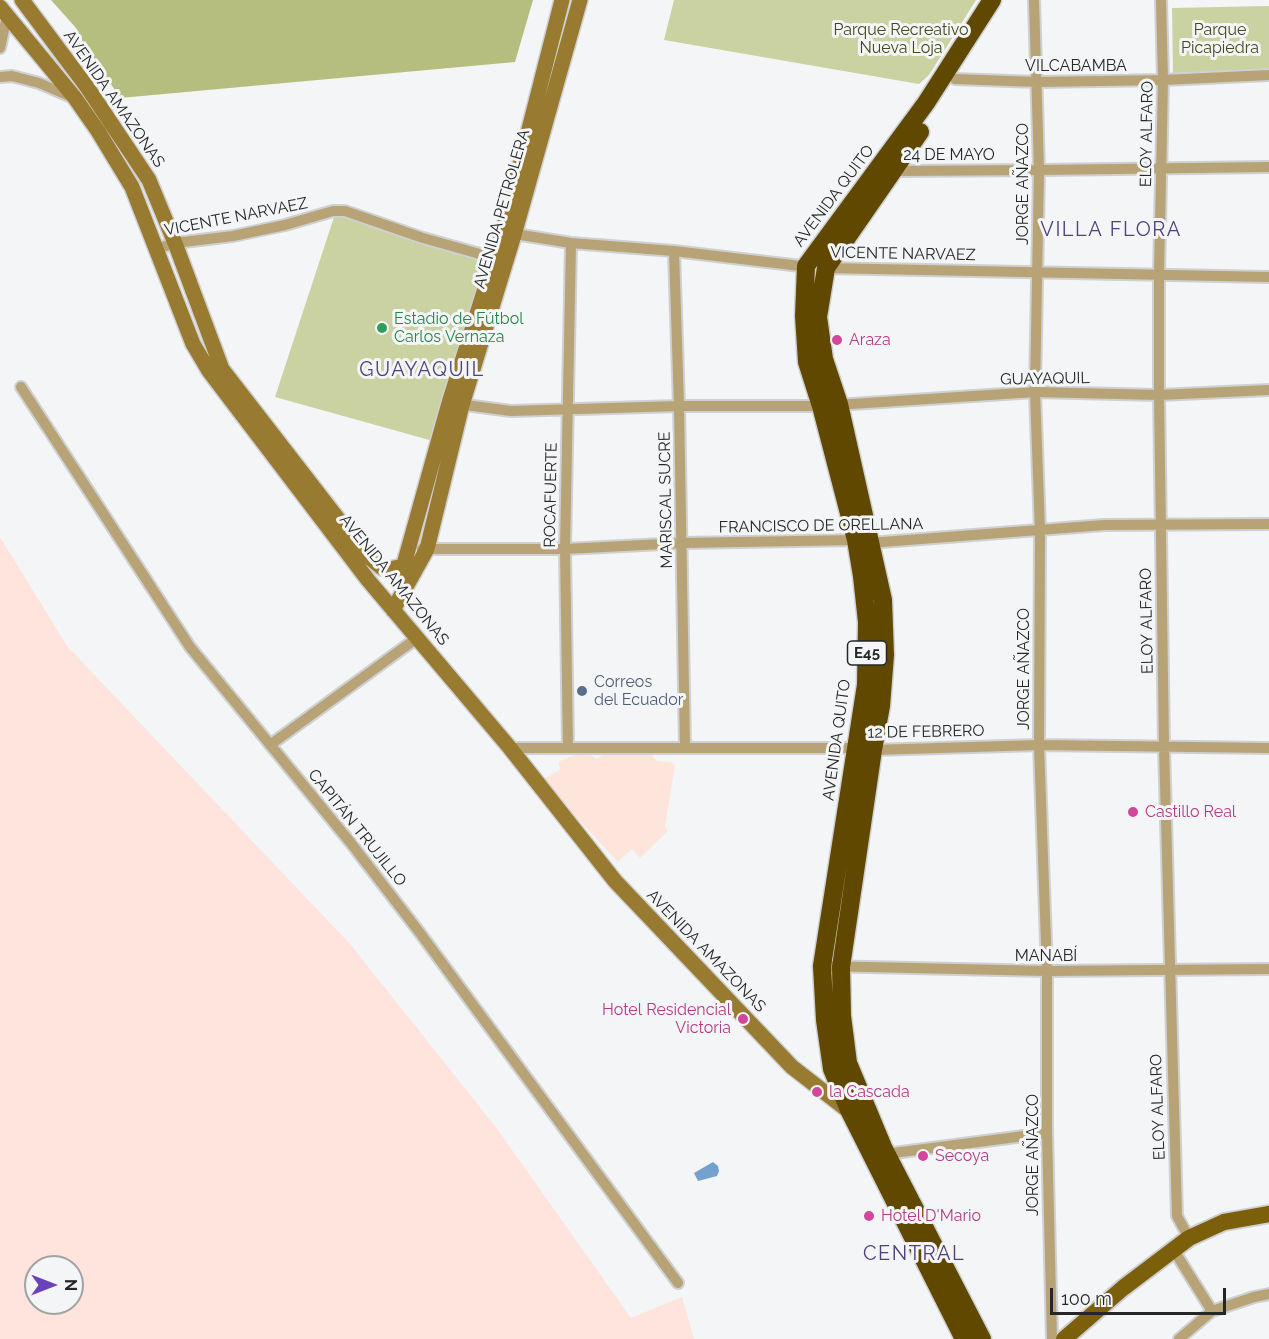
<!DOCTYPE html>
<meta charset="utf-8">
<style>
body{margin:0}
#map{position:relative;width:1269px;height:1339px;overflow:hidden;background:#f4f5f6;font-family:Raleway,sans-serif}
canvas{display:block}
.north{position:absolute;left:24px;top:1255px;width:60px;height:60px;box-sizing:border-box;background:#f4f5f6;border:2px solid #a1a2a3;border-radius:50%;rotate:90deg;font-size:16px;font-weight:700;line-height:24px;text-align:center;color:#252626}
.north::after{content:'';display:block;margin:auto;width:21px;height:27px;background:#6a42ba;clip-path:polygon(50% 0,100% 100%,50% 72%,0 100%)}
.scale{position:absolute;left:1050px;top:1288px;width:176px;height:27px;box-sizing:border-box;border:3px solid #252626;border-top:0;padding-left:8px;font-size:18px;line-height:21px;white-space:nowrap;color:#252626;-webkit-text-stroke:4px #f4f5f6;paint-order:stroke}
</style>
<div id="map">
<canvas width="1269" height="1339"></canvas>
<div class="north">N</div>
<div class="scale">100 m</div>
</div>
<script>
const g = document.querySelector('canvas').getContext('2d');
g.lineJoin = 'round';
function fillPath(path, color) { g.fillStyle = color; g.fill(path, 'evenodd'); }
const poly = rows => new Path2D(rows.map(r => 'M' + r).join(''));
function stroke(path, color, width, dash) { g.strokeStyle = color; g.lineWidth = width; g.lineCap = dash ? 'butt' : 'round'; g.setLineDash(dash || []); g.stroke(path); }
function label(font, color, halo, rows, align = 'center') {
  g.font = font + ' Raleway,sans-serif'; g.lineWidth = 6; g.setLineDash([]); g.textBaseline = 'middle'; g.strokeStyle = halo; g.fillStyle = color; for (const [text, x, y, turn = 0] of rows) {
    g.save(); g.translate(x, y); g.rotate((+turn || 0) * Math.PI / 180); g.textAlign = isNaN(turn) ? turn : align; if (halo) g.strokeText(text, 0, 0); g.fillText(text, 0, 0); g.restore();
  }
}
fillPath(poly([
 [584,751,597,759,603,754,649,752,657,761,671,762,675,766,665,827,668,831,640,858,632,849,618,862,542,780,560,770,558,762]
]), '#fee5dc');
fillPath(poly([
 [0,537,67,646,350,944,495,1126,631,1318,682,1297,694,1339,0,1339],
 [36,1267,72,1267,72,1303,36,1303]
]), '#fee4dd');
fillPath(poly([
 [674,0,976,0,929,75,919,84,664,40],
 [1269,6,1269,71,1173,73,1172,8],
 [335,214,486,259,433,441,275,397]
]), '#cad2a1');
fillPath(poly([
 [51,0,533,0,515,62,120,98,83,42,76,28]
]), '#b5be7f');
fillPath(poly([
 [713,1162,718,1166,719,1171,717,1176,698,1181,694,1173]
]), '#74a1d0');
const street = poly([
 [1034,0,1039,170,1035,392,1040,531,1039,745,1047,971,1047,1133,1052,1339],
 [1161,0,1163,80,1159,274,1159,395,1164,747,1177,1216,1189,1238],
 [0,48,7,16],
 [0,77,12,76,39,83,74,98],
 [955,79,1037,82,1163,80,1269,75],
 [891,168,894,171,1039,170,1269,167],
 [509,233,571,243,674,251,809,267],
 [156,249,175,243,233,236,285,225,333,211,345,211,423,238,494,258],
 [674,251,679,406,685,748],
 [825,268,1269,277],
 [21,387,190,647,350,842,420,933,678,1283],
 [458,404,511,411,679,406,821,406,1035,392,1159,395,1269,390],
 [422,549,565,549,682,543,856,540,869,543,1104,525,1269,524],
 [270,745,417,638],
 [510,748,856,748,873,750,1039,745,1269,748],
 [568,748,565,549,571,243],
 [822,966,1047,971,1269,969],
 [886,1154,1047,1133],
 [1173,1249,1212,1311],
 [1179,1339,1212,1311,1254,1297,1269,1294]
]);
const secondary = poly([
 [22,0,87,87,149,180,175,243,222,369,366,555,382,568,390,569,403,566],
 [0,7,75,98,98,131,132,187,193,344,209,371,368,580,510,748,615,881,792,1067,850,1112],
 [401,575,449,403,503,231,562,0],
 [393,610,427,549,462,405,514,235,580,0]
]);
const primary = poly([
 [1064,1339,1123,1288,1189,1238,1224,1222,1269,1214]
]);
const highway = poly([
 [920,132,826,268,818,317,824,359,839,404,883,600,885,655,881,706,873,750,841,967,842,1016,848,1063,883,1147,982,1339],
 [964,1339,850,1112,832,1069,825,1020,822,966,866,685,867,622,862,576,856,540,821,406,807,362,804,316,806,266,926,103,992,0]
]);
stroke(street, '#cfd0d1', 14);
stroke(secondary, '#cfd0d1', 18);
stroke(primary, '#cfd0d1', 20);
stroke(highway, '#cfd0d1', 21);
stroke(street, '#b7a376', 10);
stroke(secondary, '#987a30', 15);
stroke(primary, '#7c5f0b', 16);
stroke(highway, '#614800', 18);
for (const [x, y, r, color] of [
 [382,328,6,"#2e9e5b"],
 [837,340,6,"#d1479c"],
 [582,691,6,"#5c6f8a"],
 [1133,812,6,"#d1479c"],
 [743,1019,6,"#d1479c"],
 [817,1092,6,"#d1479c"],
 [923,1156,6,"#d1479c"],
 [869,1216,6,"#d1479c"]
]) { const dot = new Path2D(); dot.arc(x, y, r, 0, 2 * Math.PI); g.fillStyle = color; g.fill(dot); stroke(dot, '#f4f5f6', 2); }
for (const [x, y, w] of [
 [867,653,39]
]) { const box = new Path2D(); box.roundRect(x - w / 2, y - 12, w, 24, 4.5); g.fillStyle = '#f4f5f6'; g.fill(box); stroke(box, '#252626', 1.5); }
label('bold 15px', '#252626', null, [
 ["E45",867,653]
]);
label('16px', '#43491a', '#f4f5f6', [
 ["Parque Recreativo",901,30],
 ["Nueva Loja",901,48],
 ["Parque",1220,30],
 ["Picapiedra",1220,48]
]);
label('16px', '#252626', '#f4f5f6', [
 ["VILCABAMBA",1076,66],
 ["AVENIDA AMAZONAS",114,99,55],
 ["ELOY ALFARO",1147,134,-89],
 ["24 DE MAYO",949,155],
 ["JORGE AÑAZCO",1023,184,-90],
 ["AVENIDA QUITO",834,196,-53],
 ["AVENIDA PETROLERA",502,209,-74],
 ["VICENTE NARVAEZ",236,217,-11],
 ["VICENTE NARVAEZ",903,254,1],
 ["GUAYAQUIL",1045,379,-1],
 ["ROCAFUERTE",551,495,-89],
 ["MARISCAL SUCRE",666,500,-91],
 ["FRANCISCO DE ORELLANA",821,526,-1],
 ["AVENIDA AMAZONAS",394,580,51],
 ["ELOY ALFARO",1147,621,-91],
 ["JORGE AÑAZCO",1024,669,-90],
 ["12 DE FEBRERO",926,732,-1],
 ["AVENIDA QUITO",837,740,-82],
 ["CAPITÁN TRUJILLO",357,828,51],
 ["AVENIDA AMAZONAS",706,951,46],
 ["MANABÍ",1046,956],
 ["ELOY ALFARO",1158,1107,-92],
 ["JORGE AÑAZCO",1033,1155,-90]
]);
label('16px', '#27864d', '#f4f5f6', [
 ["Estadio de Fútbol",394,319],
 ["Carlos Vernaza",394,337]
], 'left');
label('16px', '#b23c85', '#f4f5f6', [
 ["Araza",849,340],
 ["Castillo Real",1145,812],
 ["Hotel Residencial",731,1010,"right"],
 ["Victoria",731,1028,"right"],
 ["la Cascada",829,1092],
 ["Secoya",935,1156],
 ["Hotel D'Mario",881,1216]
], 'left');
label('16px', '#4e5e75', '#f4f5f6', [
 ["Correos",594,682],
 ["del Ecuador",594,700]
], 'left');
g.letterSpacing = '1.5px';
label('20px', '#50407d', '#f4f5f6', [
 ["VILLA FLORA",1111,230],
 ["GUAYAQUIL",422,370],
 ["CENTRAL",914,1254]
]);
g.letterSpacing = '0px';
</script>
